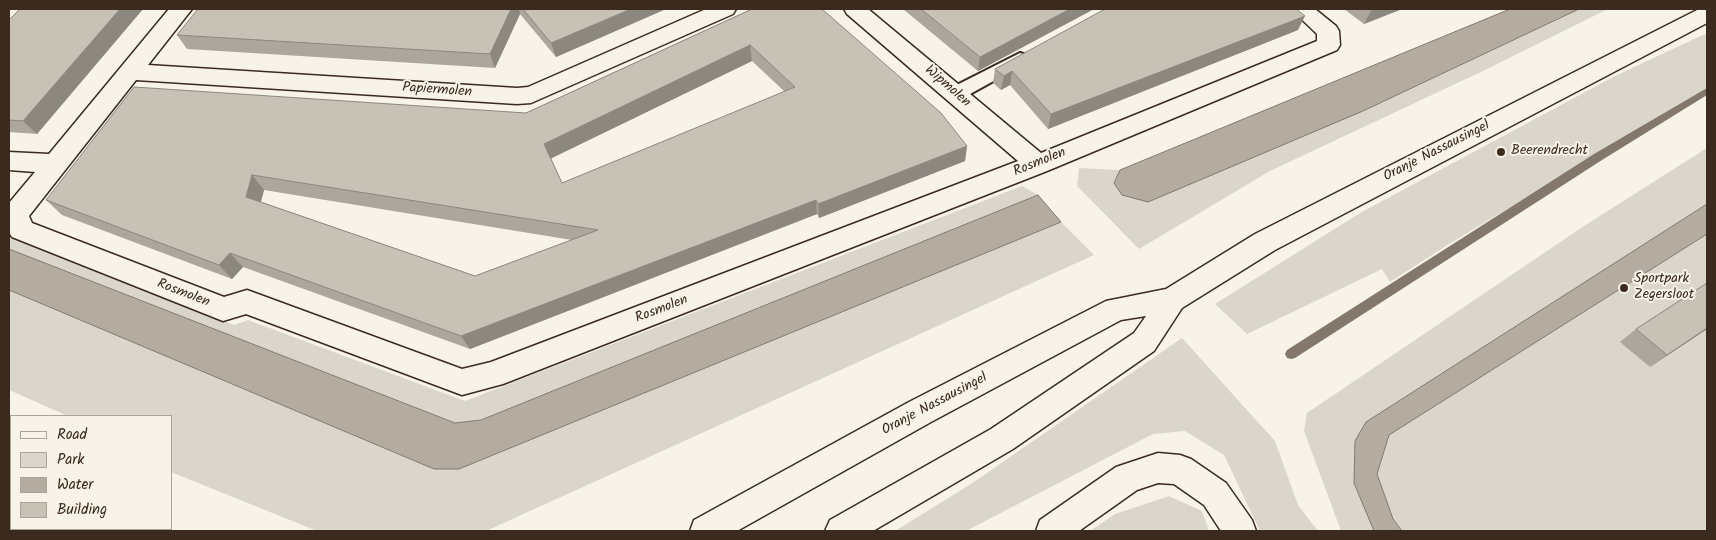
<!DOCTYPE html>
<style>
body{margin:0}
#map{position:relative;width:1716px;height:540px;overflow:hidden;background:#f7f3e8;font-family:Kalam,sans-serif}
canvas{display:block}
.frame{position:absolute;inset:0;border:10px solid #3b2a1e;pointer-events:none}
.legend{position:absolute;left:10px;top:415px;width:162px;height:115px;box-sizing:border-box;background:#f7f3e8;border:1px solid #aca397;margin:0;padding:6px 9px;list-style:none;font-size:15px;color:#3b2a1e}
.legend li{display:flex;align-items:center;gap:10px;height:25px}
.legend b{width:25px;border:1px solid #aca397}
</style>
<div id="map">
<canvas width="1716" height="540"></canvas>
<div class="frame"></div>
<ul class="legend">
<li><b style="height:6px;background:#f7f3e8"></b>Road</li>
<li><b style="height:14px;background:#dbd6cb"></b>Park</li>
<li><b style="height:14px;background:#b4aca0"></b>Water</li>
<li><b style="height:14px;background:#c8c1b6"></b>Building</li>
</ul>
</div>
<script>
const g = document.querySelector('canvas').getContext('2d');
g.lineJoin = 'round';
function fillPath(path, color) { g.fillStyle = color; g.fill(path, 'evenodd'); }
const poly = rows => new Path2D(rows.map(r => 'M' + r).join(''));
function stroke(path, color, width, dash) { g.strokeStyle = color; g.lineWidth = width; g.lineCap = dash ? 'butt' : 'round'; g.setLineDash(dash || []); g.stroke(path); }
function label(font, color, halo, rows, align = 'center') {
  g.font = font + ' Kalam,sans-serif'; g.lineWidth = 4; g.setLineDash([]); g.textBaseline = 'middle'; g.strokeStyle = halo; g.fillStyle = color; for (const [text, x, y, turn = 0] of rows) {
    g.save(); g.translate(x, y); g.rotate((+turn || 0) * Math.PI / 180); g.textAlign = isNaN(turn) ? turn : align; if (halo) g.strokeText(text, 0, 0); g.fillText(text, 0, 0); g.restore();
  }
}
fillPath(poly([
 [1579,9,1608,9,1485,70,1270,171,1139,249,1077,186,1079,168,1120,170,1114,183,1363,111],
 [1707,33,1707,89,1449,244,1390,282,1382,269,1247,334,1215,304,1360,213,1615,76],
 [1707,148,1707,531,1341,531,1304,431,1307,413,1584,226],
 [1022,186,1038,195,481,420,455,423,9,249,9,231,234,325,248,320,465,401],
 [1061,222,1094,255,486,531,317,531,171,472,171,416,68,416,9,390,9,290,434,469,459,469],
 [1182,338,1275,441,1298,505,1318,531,1260,531,1224,455,1185,431,1153,434,966,531,895,531,971,484],
 [1169,496,1202,511,1209,531,1090,531,1115,514]
]), '#dbd6cb');
const water = poly([
 [1510,9,1579,9,1363,111,1148,202,1122,195,1114,183,1120,170,1510,9],
 [1038,195,1061,222,459,469,434,469,9,290,9,249,455,423,481,420,1038,195],
 [1707,204,1707,234,1389,435,1377,474,1393,519,1402,531,1374,531,1354,483,1355,441,1366,422,1707,204]
]);
fillPath(water, '#b4aca0');
stroke(water, '#84786c', 1);
fillPath(poly([
 [1707,88,1707,95,1602,160,1295,358,1291,359,1287,358,1285,354,1287,350,1594,154,1707,88]
]), '#84786c');
const pedestrian = poly([
 [1020,53,1026,55,1029,59,1026,63,961,99,955,100,949,99,946,94,949,89,1020,53]
]);
const minor = poly([
 [169,9,192,9,148,65,517,88,528,87,706,9,736,9,733,14,531,103,517,104,136,80,29,216,32,223,224,297,247,290,462,369,491,362,1018,161,847,14,844,9,868,9,1041,153,1317,41,1317,34,1291,9,1315,9,1336,26,1339,31,1340,45,1337,50,1047,171,503,384,462,395,246,314,223,321,213,317,12,237,9,232,9,203,35,172,9,170,9,152,49,154,169,9],
 [9,424,11,425,11,455,9,454,9,424],
 [1158,453,1180,455,1191,459,1226,483,1252,520,1256,531,1221,531,1204,505,1174,484,1158,483,1137,490,1079,531,1036,531,1040,520,1116,467,1158,453],
 [77,529,109,529,110,531,77,531,77,529],
 [111,529,148,529,149,531,112,531,111,529]
]);
const secondary = poly([
 [1699,9,1707,9,1707,23,1275,250,1182,308,1154,351,1013,449,873,531,825,531,830,520,991,429,1134,333,1146,316,1121,320,931,422,737,531,690,531,694,520,909,402,1106,301,1166,289,1255,234,1699,9]
]);
stroke(pedestrian, '#3b2a1e', 4);
stroke(minor, '#3b2a1e', 3);
stroke(secondary, '#3b2a1e', 3);
fillPath(pedestrian, '#f7f3e8');
fillPath(minor, '#f7f3e8');
fillPath(secondary, '#f7f3e8');
fillPath(poly([
 [20,9,143,9,37,134,9,132,9,20],
 [198,9,666,9,556,57,520,14,495,68,187,49,177,35],
 [752,9,967,146,965,161,819,218,817,214,470,349,243,267,232,279,62,215,46,200,526,113],
 [752,61,785,92,562,183,551,158],
 [264,190,572,240,475,276,261,202],
 [903,9,1094,9,978,71],
 [1344,9,1402,9,1364,24],
 [1298,30,1048,129,1010,85,1001,90,993,83,995,69],
 [1636,329,1707,329,1650,367,1620,342]
]), '#aca69d');
fillPath(poly([
 [120,9,143,9,37,134,23,121],
 [511,9,519,9,520,14,495,68,490,54],
 [631,9,666,9,556,57,551,43],
 [1070,9,1094,9,978,71,980,57],
 [1372,9,1402,9,1364,24],
 [1305,16,1298,30,1048,129,1051,114],
 [750,45,752,61,550,159,544,144],
 [1012,71,1010,85,1001,90,1004,76],
 [967,146,965,161,819,218,818,204],
 [252,175,264,190,258,212,246,197],
 [816,200,817,214,470,349,461,336],
 [230,253,243,267,232,279,219,265],
 [1707,328,1707,329,1650,367,1667,355]
]), '#8c877f');
const building = poly([
 [20,9,120,9,23,121,9,120,9,20,20,9],
 [198,9,511,9,490,54,177,35,198,9],
 [523,9,631,9,551,43,523,9],
 [752,9,822,9,941,113,967,146,818,204,816,200,461,336,230,253,219,265,46,200,134,87,526,113,752,9],
 [750,45,795,87,562,183,544,144,750,45],
 [252,175,598,230,475,276,246,197,252,175],
 [921,9,1070,9,980,57,921,9],
 [1105,9,1296,9,1305,16,1051,114,1012,71,1004,76,995,69,1105,9],
 [1707,283,1707,328,1667,355,1636,329,1707,283]
]);
fillPath(building, '#c8c1b6');
stroke(building, '#8c877f', 1);
for (const [x, y, r, color] of [
 [1501,152,5,"#3b2a1e"],
 [1624,288,5,"#3b2a1e"]
]) { const dot = new Path2D(); dot.arc(x, y, r, 0, 2 * Math.PI); g.fillStyle = color; g.fill(dot); stroke(dot, '#f7f3e8', 2); }
label('14px', '#3b2a1e', '#f7f3e8', [
 ["Wipmolen",947,87,41],
 ["Papiermolen",437,91,4],
 ["Oranje Nassausingel",1437,152,-27],
 ["Rosmolen",1040,163,-22],
 ["Rosmolen",183,294,21],
 ["Rosmolen",662,310,-21],
 ["Oranje Nassausingel",935,405,-28]
]);
label('14px', '#3b2a1e', '#f7f3e8', [
 ["Beerendrecht",1511,152],
 ["Sportpark",1634,280],
 ["Zegersloot",1634,296]
], 'left');
</script>
